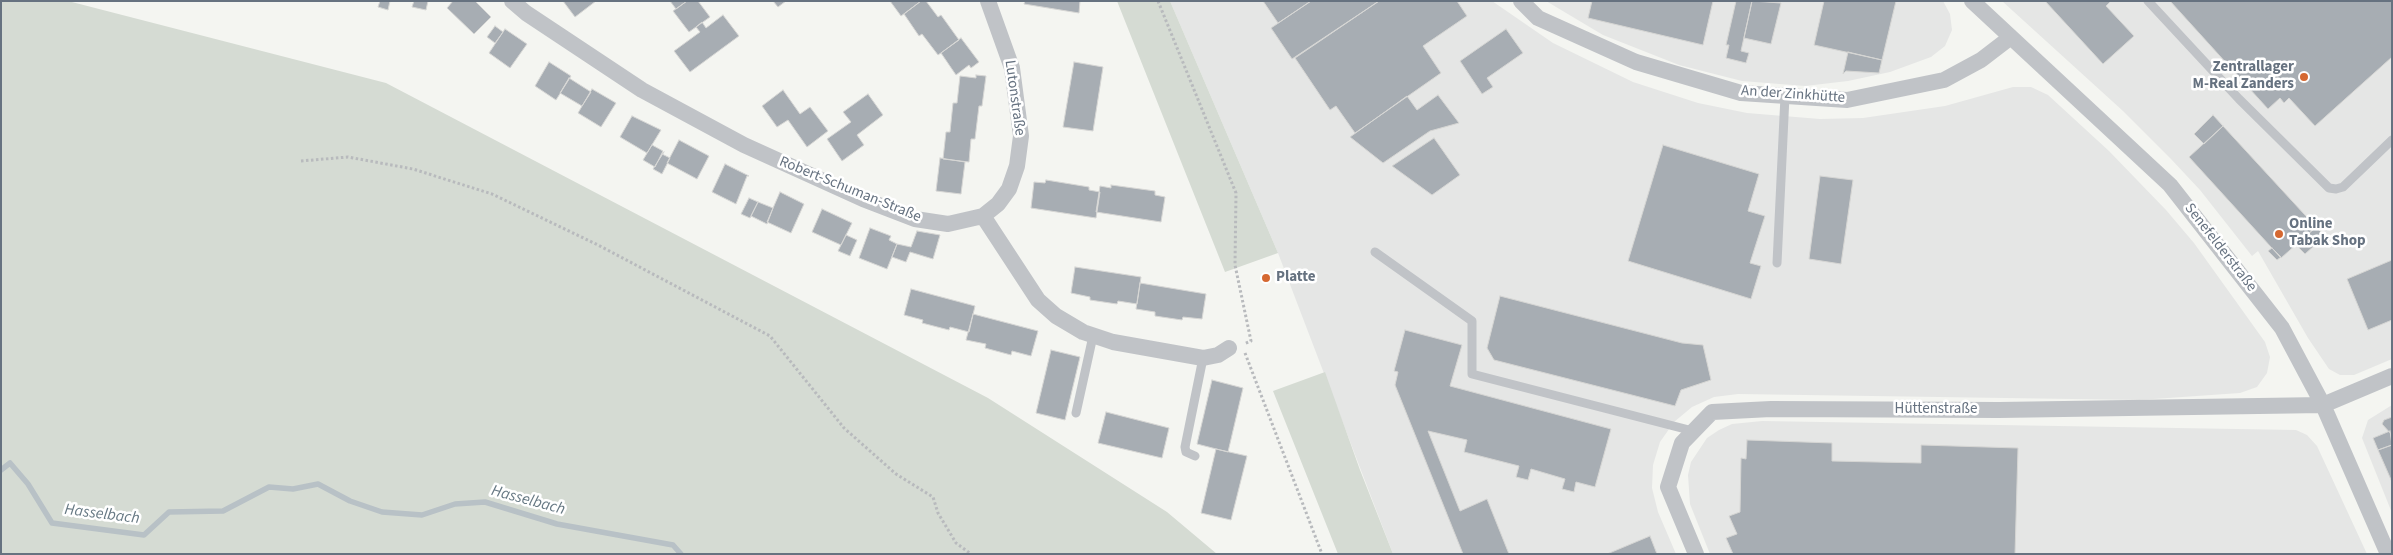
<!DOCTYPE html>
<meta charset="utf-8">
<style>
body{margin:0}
#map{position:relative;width:2393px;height:555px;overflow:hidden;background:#f4f5f1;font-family:"Source Sans 3",sans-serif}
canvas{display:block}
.frame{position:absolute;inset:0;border:2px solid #667280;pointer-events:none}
</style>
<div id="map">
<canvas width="2393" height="555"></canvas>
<div class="frame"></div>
</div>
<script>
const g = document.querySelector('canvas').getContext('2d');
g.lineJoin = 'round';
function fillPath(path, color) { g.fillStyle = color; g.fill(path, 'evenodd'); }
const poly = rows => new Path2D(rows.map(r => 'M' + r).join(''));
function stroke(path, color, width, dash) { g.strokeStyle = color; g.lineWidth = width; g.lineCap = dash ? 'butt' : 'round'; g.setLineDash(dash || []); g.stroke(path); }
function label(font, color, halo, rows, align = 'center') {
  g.font = font + ' "Source Sans 3",sans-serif'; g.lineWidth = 5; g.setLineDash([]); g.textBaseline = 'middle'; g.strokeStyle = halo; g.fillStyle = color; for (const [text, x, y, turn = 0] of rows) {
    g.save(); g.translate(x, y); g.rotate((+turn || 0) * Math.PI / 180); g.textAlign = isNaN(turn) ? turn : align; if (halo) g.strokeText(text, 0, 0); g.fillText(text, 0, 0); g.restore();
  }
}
fillPath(poly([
 [1170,1,1492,1,1553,43,1633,82,1698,103,1747,113,1820,119,1863,118,1945,106,2013,87,2031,87,2048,95,2109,151,2166,210,2194,243,2265,342,2270,357,2267,373,2257,387,2240,393,2139,400,1738,394,1714,397,1692,407,1674,422,1660,442,1653,465,1652,488,1658,512,1676,554,1393,554,1278,253],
 [1546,1,1943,1,1950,14,1952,30,1945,46,1931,57,1890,72,1848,81,1805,86,1742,81,1679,65,1603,35],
 [2002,1,2392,1,2392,359,2354,375,2340,375,2329,369,2308,338,2258,251,2252,256,2200,190,2171,159,2123,111],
 [2392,405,2392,513,2362,438,2368,420],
 [1762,421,2296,430,2307,435,2317,446,2367,554,1710,554,1690,504,1688,475,1691,462,1707,438,1719,430,1732,424]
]), '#e5e6e5');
fillPath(poly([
 [1,1,68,1,386,83,988,398,1167,512,1217,554,1,554],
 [1117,1,1170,1,1278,253,1225,272],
 [1325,372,1360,470,1393,554,1338,554,1273,391]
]), '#d5dbd3');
stroke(poly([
 [1,470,10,463,28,484,52,523,144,535,169,512,223,511,269,487,293,489,318,484,350,501,382,512,422,515,455,504,485,502,557,524,673,545,681,554]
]), '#b8c1c6', 5.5);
const building = poly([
 [380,1,390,1,388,10,378,7,380,1],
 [414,1,428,1,426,10,412,7,414,1],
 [453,1,475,1,491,17,474,34,447,8,453,1],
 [563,1,596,1,575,17,563,1],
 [670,1,687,1,676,9,670,1],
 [687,1,698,1,710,17,689,32,673,11,687,1],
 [773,1,786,1,778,7,773,1],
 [890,1,921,1,901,16,890,1],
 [921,1,926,1,938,17,941,15,959,40,938,55,922,34,919,36,904,14,921,1],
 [1025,1,1080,1,1079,13,1024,4,1025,1],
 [1263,1,1311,1,1278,23,1263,1],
 [1311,1,1379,1,1292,59,1271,28,1311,1],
 [1379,1,1457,1,1467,16,1423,46,1441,73,1355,133,1336,106,1330,110,1295,58,1379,1],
 [1592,1,1713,1,1703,45,1588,18,1592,1],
 [1736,1,1752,1,1741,51,1749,53,1746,63,1726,58,1729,45,1726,45,1736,1],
 [1752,1,1781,3,1771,44,1744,38,1752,1],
 [1824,1,1896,1,1882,60,1814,45,1824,1],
 [2045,1,2111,1,2106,6,2134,36,2103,64,2045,1],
 [2170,1,2392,1,2392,57,2315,126,2289,98,2284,103,2280,98,2268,109,2170,1],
 [723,15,739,36,690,72,674,51,700,32,696,27,702,22,706,28,723,15],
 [495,26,503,32,495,43,487,37,495,26],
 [505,29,527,44,510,68,489,53,505,29],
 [1506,29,1523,53,1487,78,1493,87,1482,94,1460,61,1506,29],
 [961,38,979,62,971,68,969,65,956,75,941,53,961,38],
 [1848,52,1882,60,1879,73,1846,71,1843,74,1848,52],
 [549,62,571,76,556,100,535,86,549,62],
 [1074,62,1103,67,1093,131,1063,127,1074,62],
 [976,75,986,76,982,106,979,106,975,139,971,139,969,162,943,159,946,132,950,132,953,103,957,103,960,76,976,78,976,75],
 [569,78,591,92,582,106,560,93,569,78],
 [592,89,616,103,601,127,578,113,592,89],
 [783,90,800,114,810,107,828,131,807,147,788,120,777,127,762,106,783,90],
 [868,94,883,115,857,135,864,145,842,161,827,139,851,122,843,112,868,94],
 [1438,95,1459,123,1430,131,1383,163,1350,137,1407,96,1417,110,1438,95],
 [2213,115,2223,126,2204,144,2194,134,2213,115],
 [632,116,661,130,647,153,620,137,632,116],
 [2223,126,2316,227,2281,258,2189,157,2223,126],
 [1434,138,1460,175,1432,195,1392,166,1434,138],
 [679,140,709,156,697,179,667,163,679,140],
 [652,145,663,151,655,167,643,160,652,145],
 [1663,145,1759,174,1748,211,1765,216,1750,263,1761,266,1751,299,1628,261,1663,145],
 [664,152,662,154,670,158,662,174,653,169,664,152],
 [940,158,965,162,961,194,936,191,940,158],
 [725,164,749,176,747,176,736,204,712,192,725,164],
 [1820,176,1853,180,1841,264,1809,259,1820,176],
 [1046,180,1089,187,1089,190,1100,192,1096,218,1031,208,1034,182,1045,183,1046,180],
 [1111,185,1155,191,1155,195,1165,197,1161,222,1096,212,1100,186,1111,188,1111,185],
 [780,192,804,204,791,233,767,222,780,192],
 [749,198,758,202,750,218,741,214,749,198],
 [758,202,773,208,767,224,751,216,758,202],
 [822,209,852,223,841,245,812,232,822,209],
 [2316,227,2325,236,2305,254,2296,245,2316,227],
 [870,228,891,236,889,240,897,244,887,269,859,258,870,228],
 [917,231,940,235,933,259,910,252,906,262,892,257,897,244,911,247,917,231],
 [846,235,857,240,850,256,838,251,846,235],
 [2272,248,2281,257,2277,260,2268,251,2272,248],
 [2392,260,2392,320,2368,330,2347,279,2392,260],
 [1075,267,1141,277,1137,304,1118,301,1117,304,1090,300,1090,297,1071,293,1075,267],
 [1140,283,1206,294,1202,319,1183,317,1182,320,1155,316,1155,312,1136,309,1140,283],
 [911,289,975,306,969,332,950,327,949,330,922,323,923,320,904,315,911,289],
 [1500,296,1682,343,1703,345,1711,380,1681,390,1675,406,1494,360,1487,348,1500,296],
 [973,314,1038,331,1031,356,1012,351,1011,355,985,348,986,344,966,340,973,314],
 [1405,330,1462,345,1450,386,1611,429,1595,487,1576,482,1574,492,1562,489,1565,479,1531,469,1528,480,1516,477,1519,466,1464,452,1467,440,1428,431,1460,511,1487,499,1509,554,1463,554,1395,385,1398,372,1394,371,1405,330],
 [1051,350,1080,357,1065,420,1036,413,1051,350],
 [1212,380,1243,388,1228,452,1197,444,1212,380],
 [1106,412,1169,428,1162,458,1098,443,1106,412],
 [2392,417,2392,435,2382,424,2384,420,2392,417],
 [2390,431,2392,445,2378,450,2373,438,2390,431],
 [1747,440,1832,443,1832,461,1921,463,1921,445,2018,448,2015,554,1733,554,1726,538,1737,534,1729,516,1740,512,1741,458,1746,459,1747,440],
 [2392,445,2392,482,2378,450,2392,445],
 [1216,449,1247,456,1231,520,1201,513,1216,449],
 [1650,536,1657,554,1607,554,1650,536]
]);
fillPath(building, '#a7adb3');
stroke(building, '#d6d6d4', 1);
stroke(poly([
 [1158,1,1236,193,1235,265,1251,341,1244,344],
 [301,161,348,157,413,169,492,194,598,245,770,336,844,428,896,474,933,497,938,513,956,543,971,554],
 [1245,353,1322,554]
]), '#b8babd', 3, [2.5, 2.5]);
stroke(poly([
 [2148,1,2239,99,2329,188,2336,189,2343,187,2392,140],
 [1375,252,1472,321,1472,374,1693,431],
 [1777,263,1785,96],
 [1076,413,1093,336],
 [1195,456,1186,452,1185,447,1203,358]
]), '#c0c3c7', 9);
stroke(poly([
 [512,1,526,13,642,90,744,145,863,199,915,219,948,224,983,216,1038,300,1056,316,1083,332,1113,342,1203,358,1218,355,1229,348],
 [1521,1,1538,18,1636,62,1741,93,1847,100,1944,80,1981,60,2011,37],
 [1972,1,2170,185,2282,328,2323,405,2388,554],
 [983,216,998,204,1009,189,1017,166,1021,136,1012,68,988,1],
 [1696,554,1668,487,1682,443,1712,412,1771,409,1999,410,2323,405,2392,376]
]), '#c0c3c7', 16);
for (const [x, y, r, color] of [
 [2304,77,5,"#d56831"],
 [2279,234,5,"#d56831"],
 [1266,278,5,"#d56831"]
]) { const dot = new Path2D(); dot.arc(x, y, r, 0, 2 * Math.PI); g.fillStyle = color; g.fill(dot); stroke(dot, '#fff', 2); }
label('bold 15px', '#667280', '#fff', [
 ["Zentrallager",2294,68,"right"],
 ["M-Real Zanders",2294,85,"right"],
 ["Online",2289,225],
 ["Tabak Shop",2289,242],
 ["Platte",1276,278]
], 'left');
label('15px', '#667280', '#fff', [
 ["An der Zinkhütte",1793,95,4],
 ["Lutonstraße",1014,98,82],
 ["Robert-Schuman-Straße",850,190,22],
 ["Senefelderstraße",2220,248,52],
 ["Hüttenstraße",1936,410]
]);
label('italic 16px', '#677984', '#fff', [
 ["Hasselbach",528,501,15],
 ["Hasselbach",102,515,7]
]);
</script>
